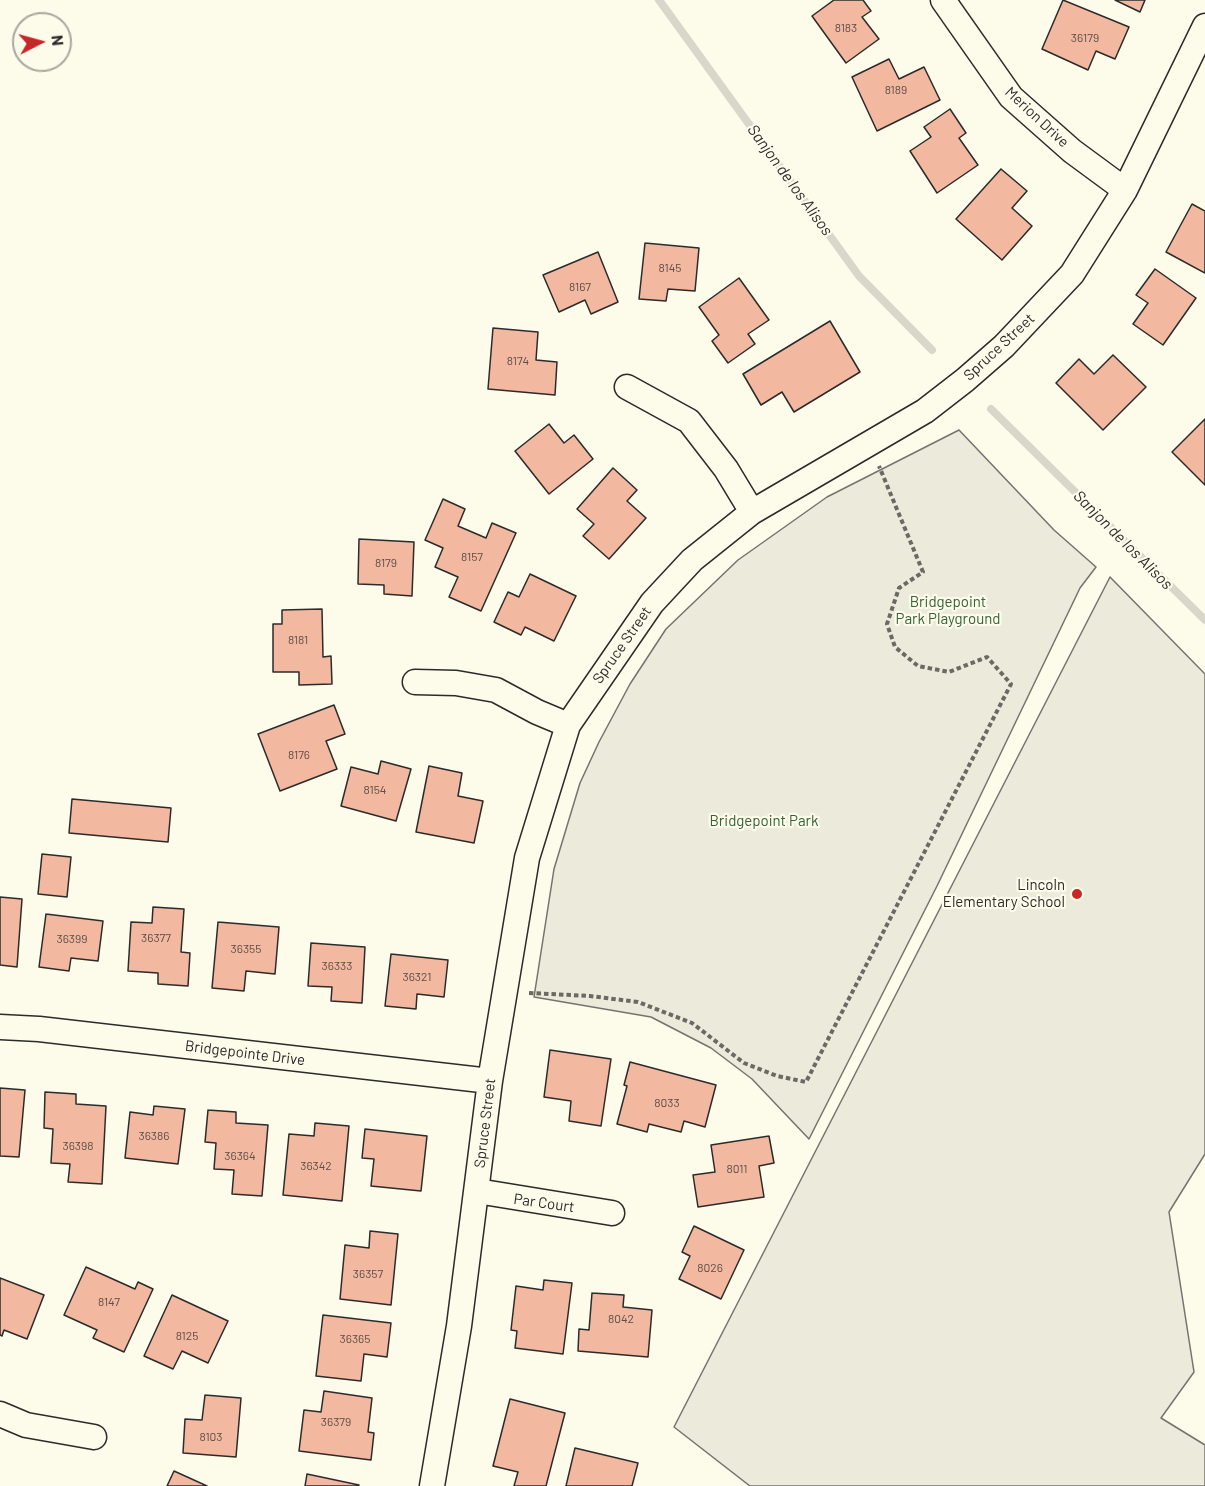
<!DOCTYPE html>
<style>
body{margin:0}
#map{position:relative;width:1205px;height:1486px;overflow:hidden;background:#fdfbea;font-family:Barlow,sans-serif}
canvas{display:block}
.north{position:absolute;left:12px;top:12px;width:60px;height:60px;box-sizing:border-box;background:#fdfbea;border:2px solid #a9a89e;border-radius:50%;rotate:84deg;font-size:16px;font-weight:700;line-height:24px;text-align:center;color:#2b2b2b}
.north::after{content:'';display:block;margin:auto;width:21px;height:27px;background:#c62828;clip-path:polygon(50% 0,100% 100%,50% 72%,0 100%)}
</style>
<div id="map">
<canvas width="1205" height="1486"></canvas>
<div class="north">N</div>
</div>
<script>
const g = document.querySelector('canvas').getContext('2d');
g.lineJoin = 'round';
function fillPath(path, color) { g.fillStyle = color; g.fill(path, 'evenodd'); }
const poly = rows => new Path2D(rows.map(r => 'M' + r).join(''));
function stroke(path, color, width, dash) { g.strokeStyle = color; g.lineWidth = width; g.lineCap = dash ? 'butt' : 'round'; g.setLineDash(dash || []); g.stroke(path); }
function label(font, color, halo, rows, align = 'center') {
  g.font = font + ' Barlow,sans-serif'; g.lineWidth = 4.5; g.setLineDash([]); g.textBaseline = 'middle'; g.strokeStyle = halo; g.fillStyle = color; for (const [text, x, y, turn = 0] of rows) {
    g.save(); g.translate(x, y); g.rotate((+turn || 0) * Math.PI / 180); g.textAlign = isNaN(turn) ? turn : align; if (halo) g.strokeText(text, 0, 0); g.fillText(text, 0, 0); g.restore();
  }
}
const green = poly([
 [959,430,1054,530,1096,567,1080,588,937,886,809,1139,752,1079,711,1048,651,1017,534,997,554,869,580,783,599,742,630,684,666,629,738,560,827,497,959,430],
 [1110,577,1205,674,1205,1154,1169,1212,1194,1372,1161,1418,1205,1445,1205,1486,750,1486,674,1427,1110,577]
]);
fillPath(green, '#ecebdb');
stroke(green, '#74746e', 1.5);
stroke(poly([
 [659,0,859,276,932,350],
 [991,409,1205,620]
]), '#d8d7c9', 8);
const building = poly([
 [834,0,863,0,871,11,862,17,879,39,846,63,812,16,834,0],
 [1063,0,1129,27,1115,59,1096,51,1088,70,1042,49,1063,0],
 [1115,0,1145,0,1140,12,1115,0],
 [889,59,899,79,924,67,940,100,877,131,852,77,889,59],
 [950,109,966,133,959,138,978,165,937,193,910,151,931,137,924,127,950,109],
 [1001,169,1027,191,1012,208,1032,226,1002,260,956,219,1001,169],
 [1192,204,1205,211,1205,273,1166,252,1192,204],
 [645,243,699,248,695,291,668,289,666,301,639,299,645,243],
 [598,252,618,302,591,314,585,300,559,312,543,275,598,252],
 [1155,269,1196,298,1163,345,1133,324,1148,303,1136,295,1155,269],
 [739,278,769,320,748,334,755,344,728,363,712,341,719,335,699,307,739,278],
 [830,321,860,372,794,412,782,392,761,405,743,374,830,321],
 [493,328,538,332,536,360,557,362,555,395,488,389,493,328],
 [1113,355,1146,387,1103,430,1056,383,1079,359,1094,374,1113,355],
 [1205,419,1205,485,1172,452,1205,419],
 [549,424,564,443,574,435,593,459,549,494,515,451,549,424],
 [613,468,637,490,627,501,646,518,609,559,583,536,594,524,577,509,613,468],
 [443,499,465,509,458,526,486,538,492,523,516,533,481,611,449,597,458,577,435,567,443,548,425,540,443,499],
 [359,539,414,542,412,596,384,594,384,585,358,584,359,539],
 [530,574,576,596,554,641,525,627,521,635,494,622,508,592,519,597,530,574],
 [322,609,323,657,331,656,332,684,299,685,299,672,273,672,273,624,282,624,282,610,322,609],
 [334,705,345,734,326,741,337,769,280,791,258,734,334,705],
 [381,761,411,769,396,821,341,806,351,767,378,774,381,761],
 [429,766,462,773,458,796,483,801,474,843,416,832,429,766],
 [72,799,171,808,168,842,69,833,72,799],
 [42,854,71,857,67,897,38,894,42,854],
 [0,897,22,899,17,967,0,965,0,897],
 [153,907,184,909,181,952,190,953,188,986,158,984,158,973,128,971,131,922,152,923,153,907],
 [46,914,103,921,98,961,71,958,69,971,39,967,46,914],
 [218,922,279,927,275,974,246,971,244,991,212,988,218,922],
 [311,943,365,947,362,1003,331,1001,332,987,308,986,311,943],
 [391,954,448,960,444,997,417,994,416,1009,385,1006,391,954],
 [550,1050,611,1059,601,1126,569,1121,571,1101,544,1097,550,1050],
 [630,1062,716,1085,705,1127,684,1121,681,1132,649,1124,647,1132,617,1124,627,1086,624,1085,630,1062],
 [0,1088,25,1090,19,1157,0,1156,0,1088],
 [45,1092,76,1094,76,1104,106,1106,102,1184,68,1182,70,1164,51,1163,53,1129,44,1128,45,1092],
 [154,1106,185,1109,178,1164,125,1158,130,1112,153,1115,154,1106],
 [208,1110,236,1112,236,1123,268,1125,262,1196,232,1194,234,1170,214,1169,216,1143,205,1142,208,1110],
 [315,1123,349,1126,342,1201,283,1195,289,1134,314,1136,315,1123],
 [365,1129,427,1136,421,1191,371,1186,374,1159,362,1158,365,1129],
 [769,1136,774,1163,759,1166,764,1197,698,1207,693,1175,715,1172,711,1145,769,1136],
 [694,1226,744,1250,721,1299,679,1279,690,1256,682,1252,694,1226],
 [370,1231,398,1234,391,1305,340,1299,345,1245,369,1248,370,1231],
 [86,1267,135,1289,138,1282,153,1289,124,1352,93,1338,97,1330,64,1315,86,1267],
 [0,1278,44,1295,27,1339,4,1330,2,1336,0,1335,0,1278],
 [544,1280,572,1283,563,1354,515,1348,517,1331,511,1330,516,1286,543,1290,544,1280],
 [592,1293,624,1295,623,1307,652,1310,648,1357,578,1351,579,1329,589,1330,592,1293],
 [172,1295,228,1321,208,1363,182,1351,173,1369,144,1356,172,1295],
 [323,1315,391,1323,387,1357,364,1354,361,1381,316,1376,323,1315],
 [324,1391,372,1398,368,1432,374,1433,371,1460,299,1451,304,1410,321,1412,324,1391],
 [205,1395,241,1398,236,1457,183,1453,185,1419,202,1420,205,1395],
 [510,1399,565,1413,546,1486,514,1486,518,1472,493,1466,510,1399],
 [575,1448,638,1463,632,1486,566,1486,575,1448],
 [174,1471,207,1486,167,1486,174,1471],
 [307,1474,359,1485,358,1486,305,1486,307,1474]
]);
fillPath(building, '#f2b8a0');
stroke(building, '#2b2b2b', 1.5);
const street = poly([
 [943,0,1011,97,1072,151,1125,190],
 [627,387,689,421,726,469,752,512],
 [415,682,456,683,496,690,537,712,568,725],
 [0,1027,39,1029,490,1081],
 [477,1191,612,1213],
 [0,1414,26,1425,94,1437],
 [432,1486,459,1326,490,1081,527,858,568,725,652,603,692,560,752,512,925,411,965,380,1004,346,1072,274,1125,190,1205,26]
]);
stroke(street, '#2b2b2b', 27);
stroke(poly([
 [529,993,590,996,638,1002,692,1023,744,1063,777,1076,806,1082,1011,684,987,657,949,672,918,666,895,647,887,624,899,588,923,572,879,466]
]), '#6a6964', 4, [4.5, 3]);
stroke(street, '#fdfbea', 24);
for (const [x, y, r, color] of [
 [1077,894,6,"#c62828"]
]) { const dot = new Path2D(); dot.arc(x, y, r, 0, 2 * Math.PI); g.fillStyle = color; g.fill(dot); stroke(dot, '#fdfbea', 2); }
label('12px', '#5d4e48', null, [
 ["8183",846,28],
 ["36179",1085,38],
 ["8189",896,90],
 ["8145",670,268],
 ["8167",580,287],
 ["8174",518,361],
 ["8157",472,557],
 ["8179",386,563],
 ["8181",298,640],
 ["8176",299,755],
 ["8154",375,790],
 ["36377",156,938],
 ["36399",72,939],
 ["36355",246,949],
 ["36333",337,966],
 ["36321",417,977],
 ["8033",667,1103],
 ["36386",154,1136],
 ["36398",78,1146],
 ["36364",240,1156],
 ["36342",316,1166],
 ["8011",737,1169],
 ["8026",710,1268],
 ["36357",368,1274],
 ["8147",109,1302],
 ["8042",621,1319],
 ["8125",187,1336],
 ["36365",355,1339],
 ["36379",336,1422],
 ["8103",211,1437]
]);
label('15px', '#2b2b2b', '#fdfbea', [
 ["Merion Drive",1037,117,43],
 ["Spruce Street",999,347,-43],
 ["Spruce Street",622,645,-55],
 ["Bridgepointe Drive",245,1053,7],
 ["Spruce Street",485,1123,-83],
 ["Par Court",544,1203,8]
]);
label('15px', '#34623c', '#fdfbea', [
 ["Bridgepoint",948,602],
 ["Park Playground",948,619],
 ["Bridgepoint Park",764,821]
]);
label('15px', '#2b2b2b', '#fdfbea', [
 ["Lincoln",1065,885],
 ["Elementary School",1065,902]
], 'right');
label('italic 16px', '#2b2b2b', '#fdfbea', [
 ["Sanjon de los Alisos",790,180,54],
 ["Sanjon de los Alisos",1123,540,45]
]);
</script>
